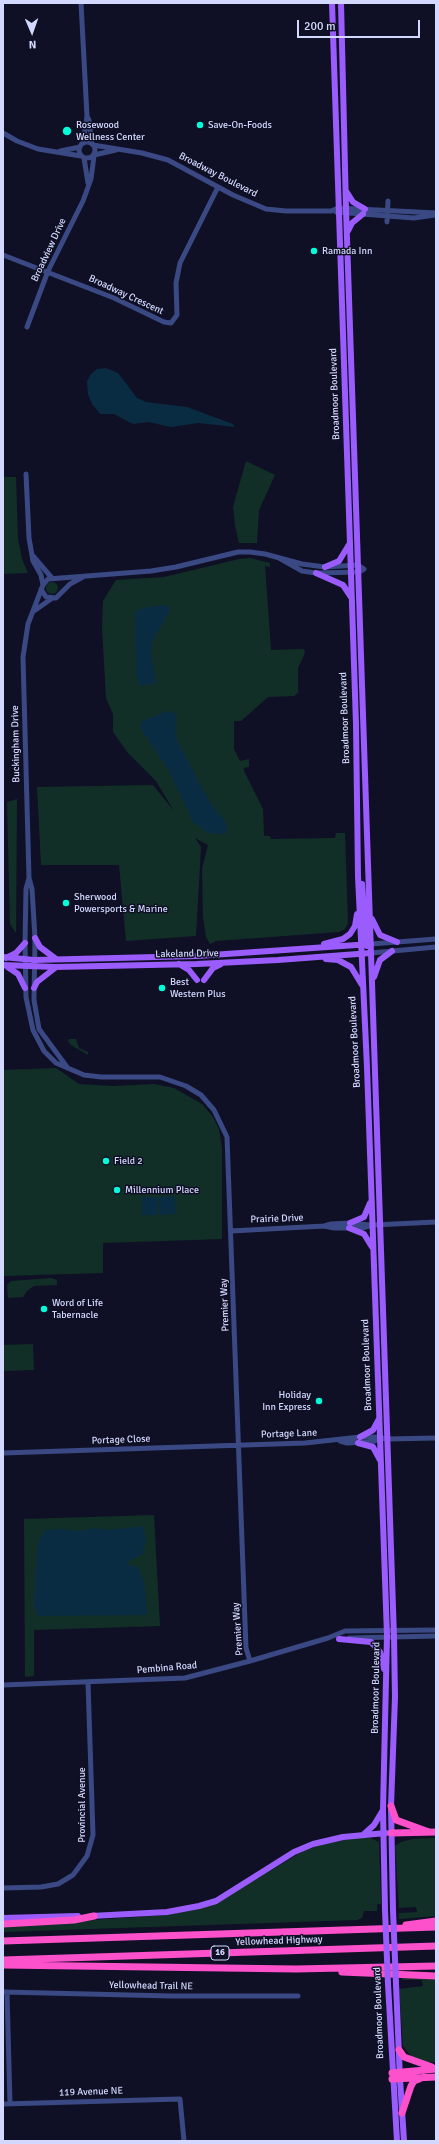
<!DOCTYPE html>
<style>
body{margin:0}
#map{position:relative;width:439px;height:2144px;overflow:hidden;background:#0f1025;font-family:Signika,sans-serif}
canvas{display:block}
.frame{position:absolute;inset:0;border:4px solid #d3d8fe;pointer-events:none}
.north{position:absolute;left:12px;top:12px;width:40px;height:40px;-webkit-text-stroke:3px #0f1025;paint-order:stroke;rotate:178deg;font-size:11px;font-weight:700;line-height:16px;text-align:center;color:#d3d8fe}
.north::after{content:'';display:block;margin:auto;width:14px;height:18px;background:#d3d8fe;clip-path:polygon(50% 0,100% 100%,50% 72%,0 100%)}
.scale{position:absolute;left:297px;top:20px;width:123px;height:18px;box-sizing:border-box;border:2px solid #d3d8fe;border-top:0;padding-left:5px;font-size:12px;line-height:14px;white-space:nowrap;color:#d3d8fe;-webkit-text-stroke:3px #0f1025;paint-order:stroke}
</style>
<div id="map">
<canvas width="439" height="2144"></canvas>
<div class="frame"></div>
<div class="north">N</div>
<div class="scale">200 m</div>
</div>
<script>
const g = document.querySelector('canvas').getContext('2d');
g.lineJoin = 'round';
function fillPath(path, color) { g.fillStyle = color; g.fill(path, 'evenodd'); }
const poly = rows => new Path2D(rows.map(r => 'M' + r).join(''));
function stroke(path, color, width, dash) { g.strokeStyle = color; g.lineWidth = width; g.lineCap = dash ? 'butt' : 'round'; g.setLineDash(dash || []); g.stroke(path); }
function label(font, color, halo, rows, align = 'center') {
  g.font = font + ' Signika,sans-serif'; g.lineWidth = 3; g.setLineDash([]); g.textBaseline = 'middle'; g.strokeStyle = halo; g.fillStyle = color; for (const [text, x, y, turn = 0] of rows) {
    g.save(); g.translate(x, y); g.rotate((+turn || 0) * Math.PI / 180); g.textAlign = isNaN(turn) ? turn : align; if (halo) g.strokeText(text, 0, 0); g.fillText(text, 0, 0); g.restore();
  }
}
fillPath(poly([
 [246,461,275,475,259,510,257,543,239,543,235,525,233,507],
 [3,477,16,477,18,539,22,559,28,573,3,574],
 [250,558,270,563,270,567,265,566,271,650,304,649,305,653,298,668,298,693,294,696,268,697,241,721,234,721,234,749,240,761,249,759,249,767,244,768,244,771,263,809,264,836,270,836,271,839,335,838,336,833,345,833,348,923,345,929,339,932,216,941,210,944,206,937,203,917,202,869,208,845,195,838,201,847,196,936,126,941,119,865,41,865,37,787,153,785,174,811,156,781,128,753,113,732,113,714,106,698,102,627,103,601,116,580,164,577,239,559],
 '46 588a6 6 0 1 1 12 0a6 6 0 1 1-12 0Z',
 [17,799,16,933,10,924,7,802],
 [69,1039,76,1039,79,1048,88,1052,88,1055,71,1045,68,1041],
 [56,1068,79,1084,112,1086,154,1084,174,1088,202,1104,213,1117,219,1129,222,1148,222,1239,103,1243,103,1273,3,1276,3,1070],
 [51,1278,57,1280,57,1285,34,1286,27,1291,23,1297,8,1298,7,1285,11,1281],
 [33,1344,34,1370,3,1371,3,1345],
 [154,1515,160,1626,34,1630,34,1676,25,1677,24,1519],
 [357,1837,370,1838,379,1842,381,1900,381,1904,377,1904,377,1911,364,1911,362,1918,357,1920,3,1932,3,1926,167,1915,195,1909,218,1902,303,1851,320,1845],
 [436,1838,436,1916,399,1919,399,1913,417,1912,416,1907,399,1908,395,1846,401,1842,413,1839],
 [402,1977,436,1979,436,2062,427,2062,413,2059,403,2046,399,1989,423,1986,422,1980,402,1980]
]), '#122f27');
fillPath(poly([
 [106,368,118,373,137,398,146,402,187,407,233,424,234,427,199,423,171,427,148,422,133,424,114,414,100,414,92,404,88,394,87,381,91,374,97,369],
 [165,605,169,607,170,610,152,642,151,652,156,680,155,683,143,686,139,685,136,674,135,612,143,608],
 [168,711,174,713,176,716,175,736,197,778,211,804,226,822,227,830,223,834,208,833,193,822,169,771,140,728,142,721],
 [175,1196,176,1214,160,1215,159,1197],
 [142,1197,158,1197,158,1215,142,1215],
 [143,1526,146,1539,142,1555,130,1560,128,1565,138,1567,144,1582,147,1612,145,1615,39,1616,34,1607,35,1577,38,1541,45,1530,62,1529,78,1531,95,1528,110,1530]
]), '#0a2c42');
stroke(poly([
 [226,832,230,836]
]), '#0a2c42', 1);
stroke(poly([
 [81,3,87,116,89,120,92,144],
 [3,133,17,141,38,149,81,156],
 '79 150a8 8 0 1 1 16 0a8 8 0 1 1-16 0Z',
 [83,143,87,116],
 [93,145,142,153,168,160,233,195,266,209,286,211,331,211,338,208,436,213],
 [60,151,80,147],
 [94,155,116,150],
 [84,158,88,183],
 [336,212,414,218,435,215],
 [387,222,388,201],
 [3,255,114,298,164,322,171,323,177,315,176,283,180,263,218,187],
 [27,327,48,271,83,201,91,179,94,156],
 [26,474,29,538,33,561,41,575,43,585],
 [33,556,52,578],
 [41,589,46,597,56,598,70,584,83,577],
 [34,611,51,599],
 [29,878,26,889,25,943,26,997,33,1030,44,1051,56,1063,84,1075,101,1077,160,1077,186,1086,201,1095,214,1110,227,1137,245,1622,246,1648,250,1661],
 [371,944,436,939],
 [371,953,436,947],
 [67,1067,39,1029,34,1000,35,938,32,889,29,878,23,657,28,624,43,585,48,579,151,571,176,567,238,552,250,552,265,554,302,564,325,567,358,565,364,569,359,572,316,573,302,571,279,558],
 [324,1226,331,1224,350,1223,370,1225],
 [231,1231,324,1226,334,1228,362,1228,373,1225,436,1222],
 [340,1441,347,1443,369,1442,375,1441,378,1439],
 [3,1453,305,1443,360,1437,375,1437,388,1439,436,1438],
 [349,1638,436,1636],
 [3,1685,185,1678,250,1661,328,1638,345,1631,436,1630],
 [3,1888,41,1887,58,1884,73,1875,87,1856,93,1835,88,1682],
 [3,1992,172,1996,298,1996],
 [7,1992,10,2104],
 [3,2104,180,2099,184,2141]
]), '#3a4983', 5);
stroke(poly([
 [332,3,356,724,358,876,367,1067,387,1636,383,1810,385,1910],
 [341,3,346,209,394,1637,395,1697,391,1806,393,1910],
 [346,191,353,202,365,209],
 [348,231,352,223,363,214],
 [325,567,339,561,350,543],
 [316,573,343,585,351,597],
 [362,884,367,946],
 [372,919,380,935,397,942],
 [35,938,40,947,56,959],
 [324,944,343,939,350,934,355,926,357,914],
 [3,957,34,960,197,956,371,944],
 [6,958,16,953,25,943],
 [326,959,338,960,351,967,362,985],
 [179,964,189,970,197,980],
 [3,965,55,967,197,964,278,960,371,953],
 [6,966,18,974,25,988],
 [374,977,380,960,392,951],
 [204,980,213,968,221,964],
 [34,988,37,982,55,968],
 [350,1223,364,1217,370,1203],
 [349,1228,364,1234,372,1247],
 [360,1437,373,1430,379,1419],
 [358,1443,373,1447,380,1460],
 [339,1639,371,1642,380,1652,384,1669],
 [364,1834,374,1825,383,1810],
 [91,1916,167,1912,199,1906,216,1901,294,1852,313,1844,343,1837,386,1833],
 [3,1918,78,1916],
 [388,1984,397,2141],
 [396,1984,400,2079,404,2141]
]), '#9b5cfd', 6);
stroke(poly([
 [391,1806,396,1820,429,1832],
 [391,1833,436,1832],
 [3,1924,74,1920,94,1916],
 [406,1925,436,1921],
 [3,1941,436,1927],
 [3,1960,436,1946],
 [3,1965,296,1969,436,1966],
 [342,1972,436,1976],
 [399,2050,404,2057,432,2067],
 [392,2073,436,2069],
 [392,2079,436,2077],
 [402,2113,411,2086,414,2081,424,2077]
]), '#fd50cb', 7);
stroke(poly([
 [385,1910,388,1984],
 [393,1910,396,1984]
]), '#9b5cfd', 6);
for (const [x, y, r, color] of [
 [200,125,4,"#03fbd9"],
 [67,131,5,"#03fbd9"],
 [314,251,4,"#03fbd9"],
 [66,903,4,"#03fbd9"],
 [162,988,4,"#03fbd9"],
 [106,1161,4,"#03fbd9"],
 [117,1190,4,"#03fbd9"],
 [44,1309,4,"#03fbd9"],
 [319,1401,4,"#03fbd9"]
]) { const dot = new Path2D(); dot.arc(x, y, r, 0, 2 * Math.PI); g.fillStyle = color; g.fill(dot); stroke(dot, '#0f1025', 1.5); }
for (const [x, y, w] of [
 [220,1953,18]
]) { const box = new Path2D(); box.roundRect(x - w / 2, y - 7, w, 14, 3); g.fillStyle = '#0f1025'; g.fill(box); stroke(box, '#d3d8fe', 1); }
label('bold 9px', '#d3d8fe', null, [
 ["16",220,1953]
]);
label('10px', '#d3d8fe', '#0f1025', [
 ["Rosewood",76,125],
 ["Wellness Center",76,137],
 ["Save-On-Foods",208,125],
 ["Ramada Inn",322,251],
 ["Sherwood",74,897],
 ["Powersports & Marine",74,909],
 ["Best",170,982],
 ["Western Plus",170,994],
 ["Field 2",114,1161],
 ["Millennium Place",125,1190],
 ["Word of Life",52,1303],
 ["Tabernacle",52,1315],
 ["Holiday",311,1395,"right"],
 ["Inn Express",311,1407,"right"]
], 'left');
label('10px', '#d3d8fe', '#0f1025', [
 ["Broadway Boulevard",218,175,27],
 ["Broadview Drive",49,250,-65],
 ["Broadway Crescent",126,295,25],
 ["Broadmoor Boulevard",335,394,-92],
 ["Broadmoor Boulevard",345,718,-92],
 ["Buckingham Drive",16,744,-91],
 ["Lakeland Drive",187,954,-1],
 ["Broadmoor Boulevard",355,1042,-93],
 ["Prairie Drive",277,1219,-2],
 ["Premier Way",225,1305,-92],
 ["Broadmoor Boulevard",367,1365,-92],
 ["Portage Lane",289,1434,-2],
 ["Portage Close",121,1440,-2],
 ["Premier Way",238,1629,-94],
 ["Pembina Road",167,1668,-5],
 ["Broadmoor Boulevard",376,1688,-89],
 ["Provincial Avenue",82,1805,-90],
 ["Yellowhead Highway",279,1941,-2],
 ["Yellowhead Trail NE",151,1986,1],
 ["Broadmoor Boulevard",379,2013,-92],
 ["119 Avenue NE",91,2092,-2]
]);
</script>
